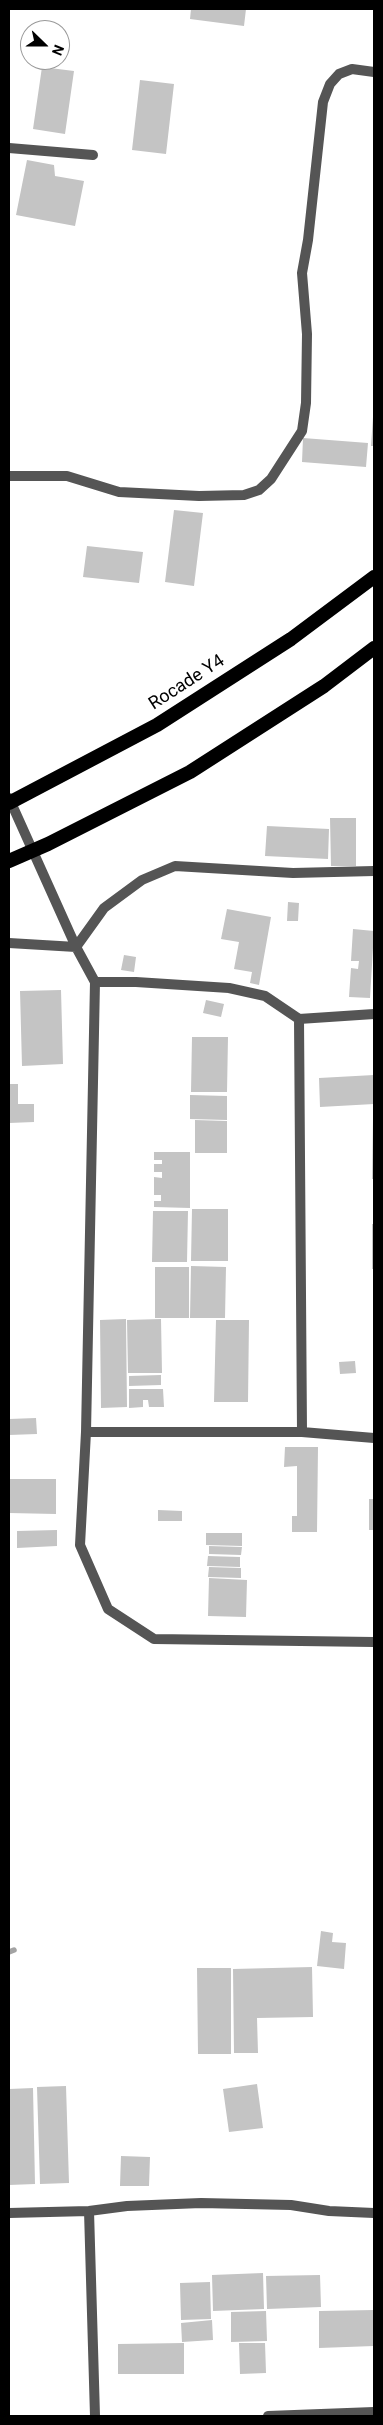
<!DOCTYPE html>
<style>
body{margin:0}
#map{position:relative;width:383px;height:2425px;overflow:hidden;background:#fff;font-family:Roboto,sans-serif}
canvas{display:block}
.frame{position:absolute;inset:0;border:10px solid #000;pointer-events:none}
.north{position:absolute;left:20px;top:20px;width:50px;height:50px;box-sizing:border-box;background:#fff;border:1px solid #999;border-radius:50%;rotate:112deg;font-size:14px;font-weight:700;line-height:20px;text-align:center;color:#000}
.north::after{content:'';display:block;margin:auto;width:18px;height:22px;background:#000;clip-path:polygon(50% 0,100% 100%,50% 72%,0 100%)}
</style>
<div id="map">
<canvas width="383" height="2425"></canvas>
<div class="frame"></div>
<div class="north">N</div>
</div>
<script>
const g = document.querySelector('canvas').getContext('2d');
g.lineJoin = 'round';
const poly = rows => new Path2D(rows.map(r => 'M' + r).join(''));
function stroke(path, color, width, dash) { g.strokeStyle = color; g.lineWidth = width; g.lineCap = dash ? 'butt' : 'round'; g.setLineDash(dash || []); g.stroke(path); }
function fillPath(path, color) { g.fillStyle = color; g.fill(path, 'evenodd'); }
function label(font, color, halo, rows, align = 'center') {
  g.font = font + ' Roboto,sans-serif'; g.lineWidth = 4.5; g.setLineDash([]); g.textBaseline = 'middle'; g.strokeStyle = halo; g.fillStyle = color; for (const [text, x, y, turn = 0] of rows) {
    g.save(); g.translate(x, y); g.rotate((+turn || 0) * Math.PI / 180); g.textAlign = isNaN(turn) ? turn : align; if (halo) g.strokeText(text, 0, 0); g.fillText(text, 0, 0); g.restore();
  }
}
stroke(poly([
 [9,1952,14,1950]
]), '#a3a3a3', 5.5);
fillPath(poly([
 [191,9,246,9,244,26,190,19],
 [42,67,74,71,65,134,33,129],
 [140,80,174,84,166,154,132,150],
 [27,160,54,165,55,176,84,181,75,226,16,215],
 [373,417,374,417,374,446,371,446],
 [303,438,368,443,366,467,302,462],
 [174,510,203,513,194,586,165,582],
 [87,546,143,552,139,583,83,577],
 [330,818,356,818,356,866,331,866],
 [267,826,329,829,328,859,265,856],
 [288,902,299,903,298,921,287,921],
 [227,909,271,917,259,985,250,983,252,972,234,969,239,942,221,939],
 [353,929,374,931,370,998,349,997,351,968,358,969,359,961,351,961],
 [124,955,136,957,134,972,121,970],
 [61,990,63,1064,22,1066,20,991],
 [206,1000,224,1004,221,1017,203,1013],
 [192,1037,228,1037,227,1092,191,1092],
 [374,1075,374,1104,320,1107,319,1078],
 [9,1084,18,1084,18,1104,34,1104,34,1122,9,1123],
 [190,1095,227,1096,227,1120,190,1119],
 [373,1118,374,1118,374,1179,372,1179],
 [195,1120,227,1121,227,1153,195,1153],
 [154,1152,190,1152,190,1208,154,1207,154,1201,161,1201,161,1195,154,1195,154,1177,162,1178,162,1172,154,1172,154,1164,162,1164,162,1160,154,1160],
 [192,1209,228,1209,228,1261,191,1261],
 [153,1211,188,1211,187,1262,152,1262],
 [372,1224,374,1224,374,1269,372,1269],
 [191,1266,226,1267,225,1318,190,1318],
 [155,1267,189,1267,189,1318,155,1318],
 [126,1319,127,1407,101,1408,100,1320],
 [161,1319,162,1373,128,1373,127,1320],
 [216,1320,249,1320,248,1402,214,1402],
 [355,1361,356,1373,340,1374,339,1362],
 [161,1375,161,1385,129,1386,129,1376],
 [129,1389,163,1389,164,1407,149,1407,148,1400,143,1400,143,1407,129,1408],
 [36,1418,37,1434,9,1435,9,1419],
 [285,1447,318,1447,317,1532,292,1532,292,1516,297,1516,297,1466,284,1467],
 [9,1479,56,1479,56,1514,9,1513],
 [369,1499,374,1499,374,1530,369,1530],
 [158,1510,182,1511,182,1521,158,1521],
 [57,1530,57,1546,17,1548,17,1531],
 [206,1533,242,1533,242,1546,206,1545],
 [209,1546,242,1547,241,1555,209,1554],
 [208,1556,240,1557,240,1567,207,1566],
 [209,1567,241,1568,241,1578,208,1577],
 [209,1578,247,1580,246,1617,208,1616],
 [321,1931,333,1933,332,1942,346,1943,344,1969,317,1966],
 [312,1967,313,2017,257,2018,258,2053,234,2053,233,1969],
 [197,1968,231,1968,231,2054,198,2054],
 [257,2084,263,2128,229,2132,223,2089],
 [66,2086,69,2183,40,2184,37,2087],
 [33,2088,35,2184,9,2185,9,2089],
 [121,2156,150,2157,149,2186,120,2186],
 [263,2273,264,2309,213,2311,212,2275],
 [320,2275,321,2307,267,2309,266,2276],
 [210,2282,211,2319,181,2320,180,2283],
 [374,2310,374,2346,319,2348,319,2311],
 [266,2311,267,2341,231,2342,231,2312],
 [212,2320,213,2340,182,2342,181,2323],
 [184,2343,184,2374,118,2374,118,2344],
 [239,2343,265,2343,266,2373,240,2374]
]), '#c4c4c4');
stroke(poly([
 [9,148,93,155],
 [9,476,67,476,119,492,199,496,244,495,259,490,271,479,302,431,306,403,307,334,302,273,308,240,323,102,330,84,339,74,352,69,374,72],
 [9,798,76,947,95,982,136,982,229,988,265,996,299,1019,374,1014],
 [9,943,76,947,104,908,142,880,175,866,293,873,374,871],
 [95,982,86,1432,302,1432,374,1438],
 [299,1019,302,1432],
 [86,1432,80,1545,108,1609,154,1639,374,1642],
 [89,2211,95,2416],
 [9,2213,89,2211,127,2206,201,2203,291,2205,329,2211,374,2213],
 [268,2416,374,2412]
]), '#555', 10);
stroke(poly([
 [9,803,157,725,291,639,374,577],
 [9,861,48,844,190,772,324,686,374,648]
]), '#000', 14);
label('18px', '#000', '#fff', [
 ["Rocade Y4",187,683,-33]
]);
</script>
